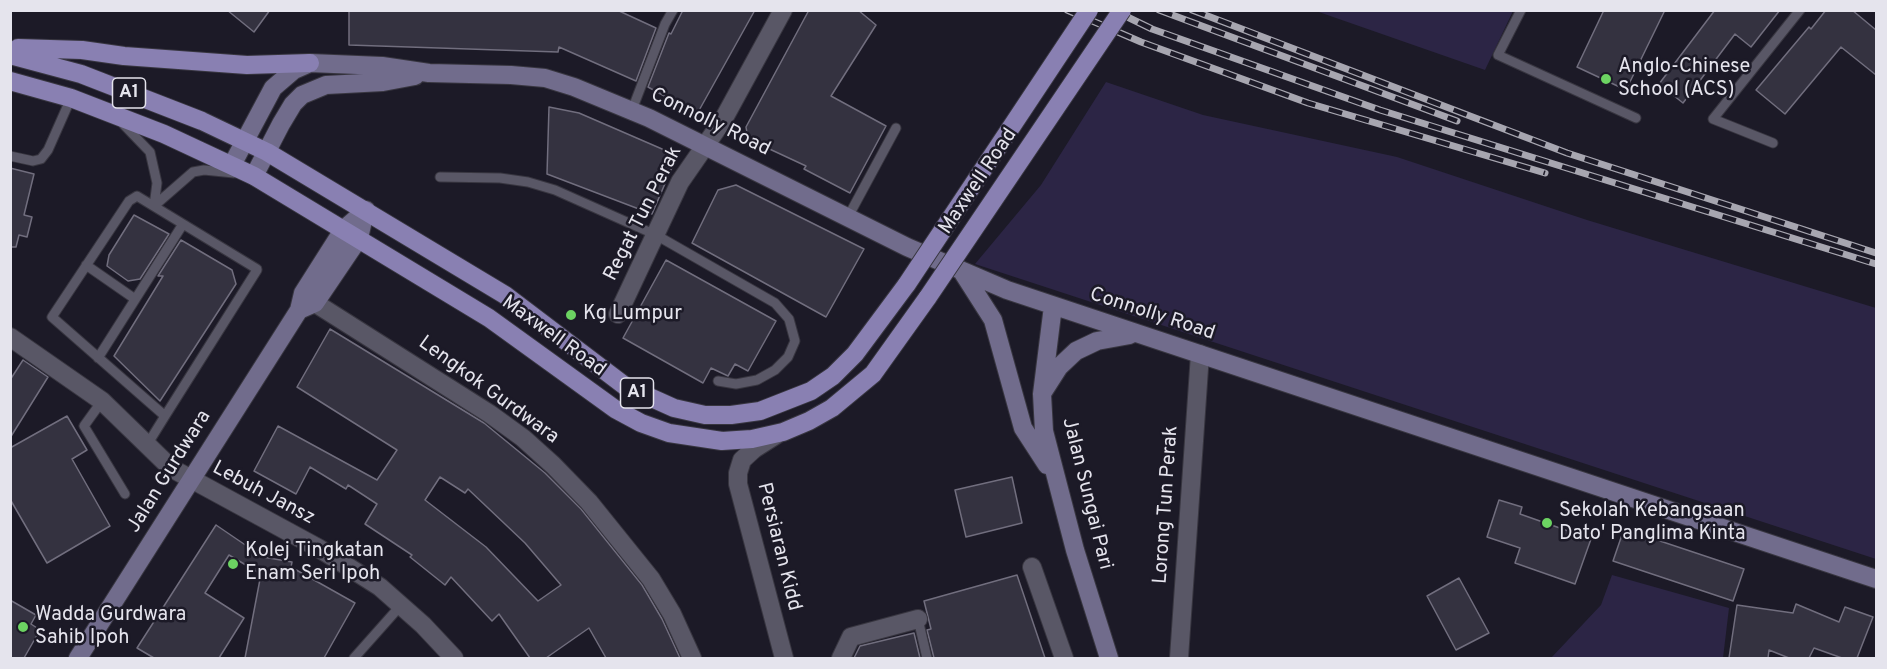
<!DOCTYPE html>
<style>
body{margin:0}
#map{position:relative;width:1887px;height:669px;overflow:hidden;background:#1c1a27;font-family:Overpass,sans-serif}
canvas{display:block}
.frame{position:absolute;inset:0;border:12px solid #e5e4ed;pointer-events:none}
</style>
<div id="map">
<canvas width="1887" height="669"></canvas>
<div class="frame"></div>
</div>
<script>
const g = document.querySelector('canvas').getContext('2d');
g.lineJoin = 'round';
function fillPath(path, color) { g.fillStyle = color; g.fill(path, 'evenodd'); }
const poly = rows => new Path2D(rows.map(r => 'M' + r).join(''));
function stroke(path, color, width, dash) { g.strokeStyle = color; g.lineWidth = width; g.lineCap = dash ? 'butt' : 'round'; g.setLineDash(dash || []); g.stroke(path); }
function label(font, color, halo, rows, align = 'center') {
  g.font = font + ' Overpass,sans-serif'; g.lineWidth = 5; g.setLineDash([]); g.textBaseline = 'middle'; g.strokeStyle = halo; g.fillStyle = color; for (const [text, x, y, turn = 0] of rows) {
    g.save(); g.translate(x, y); g.rotate((+turn || 0) * Math.PI / 180); g.textAlign = isNaN(turn) ? turn : align; if (halo) g.strokeText(text, 0, 0); g.fillText(text, 0, 0); g.restore();
  }
}
fillPath(poly([
 [1316,11,1513,10,1513,11,1485,70],
 [1106,82,1203,115,1397,157,1587,220,1876,308,1876,559,975,264,1041,185],
 [1612,575,1729,608,1723,658,1551,658,1601,605]
]), '#2c2545');
const building = poly([
 [227,10,270,10,254,32,227,10],
 [349,10,617,10,656,28,636,81,559,47,558,52,349,45,349,10],
 [683,10,755,10,697,114,648,87,669,33,671,34,683,10],
 [809,10,858,10,876,25,831,96,886,126,850,193,804,169,806,166,748,139,746,127,809,10],
 [1604,10,1665,10,1626,90,1577,67,1604,10],
 [1715,10,1780,10,1751,47,1735,34,1683,103,1659,84,1715,10],
 [1826,10,1852,10,1876,30,1876,75,1841,47,1785,114,1756,90,1809,27,1811,29,1826,10],
 [549,107,579,113,669,152,673,165,652,214,547,174,549,107],
 [10,168,34,174,24,215,32,217,27,237,19,235,16,247,10,247,10,168],
 [736,185,864,249,826,317,692,243,718,190,736,185],
 [134,215,169,234,140,279,128,281,107,266,109,255,134,215],
 [181,240,232,270,236,284,160,401,114,356,163,276,158,276,181,240],
 [666,260,776,321,748,371,735,364,728,376,711,368,703,383,623,338,666,260],
 [330,329,484,423,545,473,581,509,642,585,662,619,680,658,606,658,589,628,546,658,530,658,499,614,492,621,451,577,445,585,410,557,412,555,365,524,377,504,348,485,346,489,310,467,296,494,254,471,278,426,377,480,397,450,297,387,330,329],
 [440,477,465,493,468,489,525,543,561,585,538,601,486,547,425,500,440,477],
 [23,360,48,377,10,438,10,380,23,360],
 [67,416,87,450,72,459,110,526,47,563,10,499,10,448,67,416],
 [1012,477,1022,523,966,537,955,490,1012,477],
 [1499,500,1522,507,1520,514,1591,539,1575,584,1515,563,1520,548,1487,537,1499,500],
 [216,525,263,557,292,562,291,567,355,603,324,658,245,658,261,574,229,555,205,593,244,618,219,658,154,658,137,648,216,525],
 [1624,529,1744,569,1733,601,1613,561,1624,529],
 [1017,575,1045,658,934,658,927,630,931,629,924,601,1017,575],
 [1459,578,1489,633,1456,650,1427,596,1459,578],
 [10,600,36,615,31,624,40,630,24,658,10,658,10,600],
 [1796,604,1839,622,1845,607,1873,617,1857,658,1842,658,1814,648,1809,658,1789,658,1769,650,1768,658,1729,658,1737,605,1793,613,1796,604],
 [914,633,920,658,854,658,860,646,914,633]
]);
fillPath(building, '#343240');
stroke(building, '#716e7e', 1.5);
const lane = poly([
 [1521,10,1498,55,1636,118],
 [632,110,665,24,673,10],
 [123,124,150,152,157,183,154,206],
 [1773,143,1713,119,1800,10],
 [10,156,33,161,41,159,48,150,71,98],
 [440,177,500,178,528,182,555,190,656,235,775,303,789,319,795,341,788,357,775,370,757,380,736,384,718,381],
 [154,206,193,172,204,170,234,173],
 [848,217,896,128],
 [86,265,135,299],
 [98,358,183,224],
 [102,401,84,426,125,494],
 [147,445,165,416,257,270,257,269,137,196,129,201,52,317,165,416],
 [918,619,927,658],
 [354,658,402,604]
]);
const street = poly([
 [315,303,490,414,523,438,553,465,589,502,651,579,672,614,692,658],
 [618,314,680,182,723,120,783,10],
 [10,337,102,401,171,468,320,549,380,587,423,625,454,658],
 [776,435,754,449,742,460,738,473,738,484,784,658],
 [1032,567,1064,658],
 [841,658,851,637,918,619],
 [1179,658,1200,354]
]);
const secondary = poly([
 [232,165,273,88,294,70,310,63,382,66,429,73,511,75,545,78,574,87,649,118,907,247,1007,290,1876,579],
 [254,176,281,124,293,104,302,95,326,85,383,82,415,76],
 [963,273,993,320,1023,428,1047,465],
 [1053,306,1042,394,1044,431,1075,550,1109,658],
 [299,310,315,303,359,238,362,225],
 [1043,392,1059,367,1076,351,1097,341,1130,335],
 [78,658,299,310,303,293,343,230,366,210]
]);
const primary = poly([
 [18,48,82,50,124,56,247,65,310,63],
 [10,55,81,74,202,121,267,152,505,295,625,386,674,408,705,415,731,415,760,411,811,391,833,376,855,354,907,284],
 [10,81,71,98,164,134,254,176,489,318,615,409,641,423,669,433,722,441,752,439,783,432,809,421,832,408,873,374,928,297]
]);
stroke(lane, '#383640', 11);
stroke(street, '#383640', 20);
stroke(secondary, '#383640', 20);
stroke(primary, '#383640', 20);
stroke(lane, '#595766', 9);
stroke(street, '#595766', 18);
stroke(secondary, '#716c8c', 18);
stroke(primary, '#8980b2', 18);
const rail = poly([
 [1067,10,1141,42,1308,103,1545,173],
 [1113,10,1152,29,1380,110,1876,264],
 [1159,10,1457,121],
 [1192,10,1567,153,1876,253]
]);
stroke(rail, '#a7a6b0', 7);
stroke(rail, '#1c1a27', 4.5, [14]);
const primaryBridge = poly([
 [907,284,1089,10],
 [928,297,1122,10]
]);
stroke(primaryBridge, '#383640', 20, []);
stroke(primaryBridge, '#8980b2', 18);
for (const [x, y, r, color] of [
 [1606,79,6,"#6cd362"],
 [571,315,6,"#6cd362"],
 [1547,523,6,"#6cd362"],
 [233,564,6,"#6cd362"],
 [23,627,6,"#6cd362"]
]) { const dot = new Path2D(); dot.arc(x, y, r, 0, 2 * Math.PI); g.fillStyle = color; g.fill(dot); stroke(dot, '#1c1a27', 2); }
for (const [x, y, w] of [
 [129,93,33],
 [637,393,33]
]) { const box = new Path2D(); box.roundRect(x - w / 2, y - 15, w, 30, 4.5); g.fillStyle = '#1c1a27'; g.fill(box); stroke(box, '#e5e4ed', 1.5); }
label('bold 18px', '#e5e4ed', null, [
 ["A1",129,93],
 ["A1",637,393]
]);
label('20px', '#e5e4ed', '#1c1a27', [
 ["Anglo-Chinese",1618,68],
 ["School (ACS)",1618,91],
 ["Kg Lumpur",583,315],
 ["Sekolah Kebangsaan",1559,512],
 ["Dato' Panglima Kinta",1559,535],
 ["Kolej Tingkatan",245,552],
 ["Enam Seri Ipoh",245,575],
 ["Wadda Gurdwara",35,616],
 ["Sahib Ipoh",35,639]
], 'left');
label('20px', '#e5e4ed', '#1c1a27', [
 ["Connolly Road",710,123,26],
 ["Maxwell Road",979,182,-56],
 ["Regat Tun Perak",644,214,-63],
 ["Connolly Road",1152,315,18],
 ["Maxwell Road",553,337,36],
 ["Lengkok Gurdwara",488,391,36],
 ["Jalan Gurdwara",170,472,-58],
 ["Lebuh Jansz",263,494,28],
 ["Jalan Sungai Pari",1086,494,76],
 ["Lorong Tun Perak",1167,505,-86],
 ["Persiaran Kidd",778,547,76]
]);
</script>
